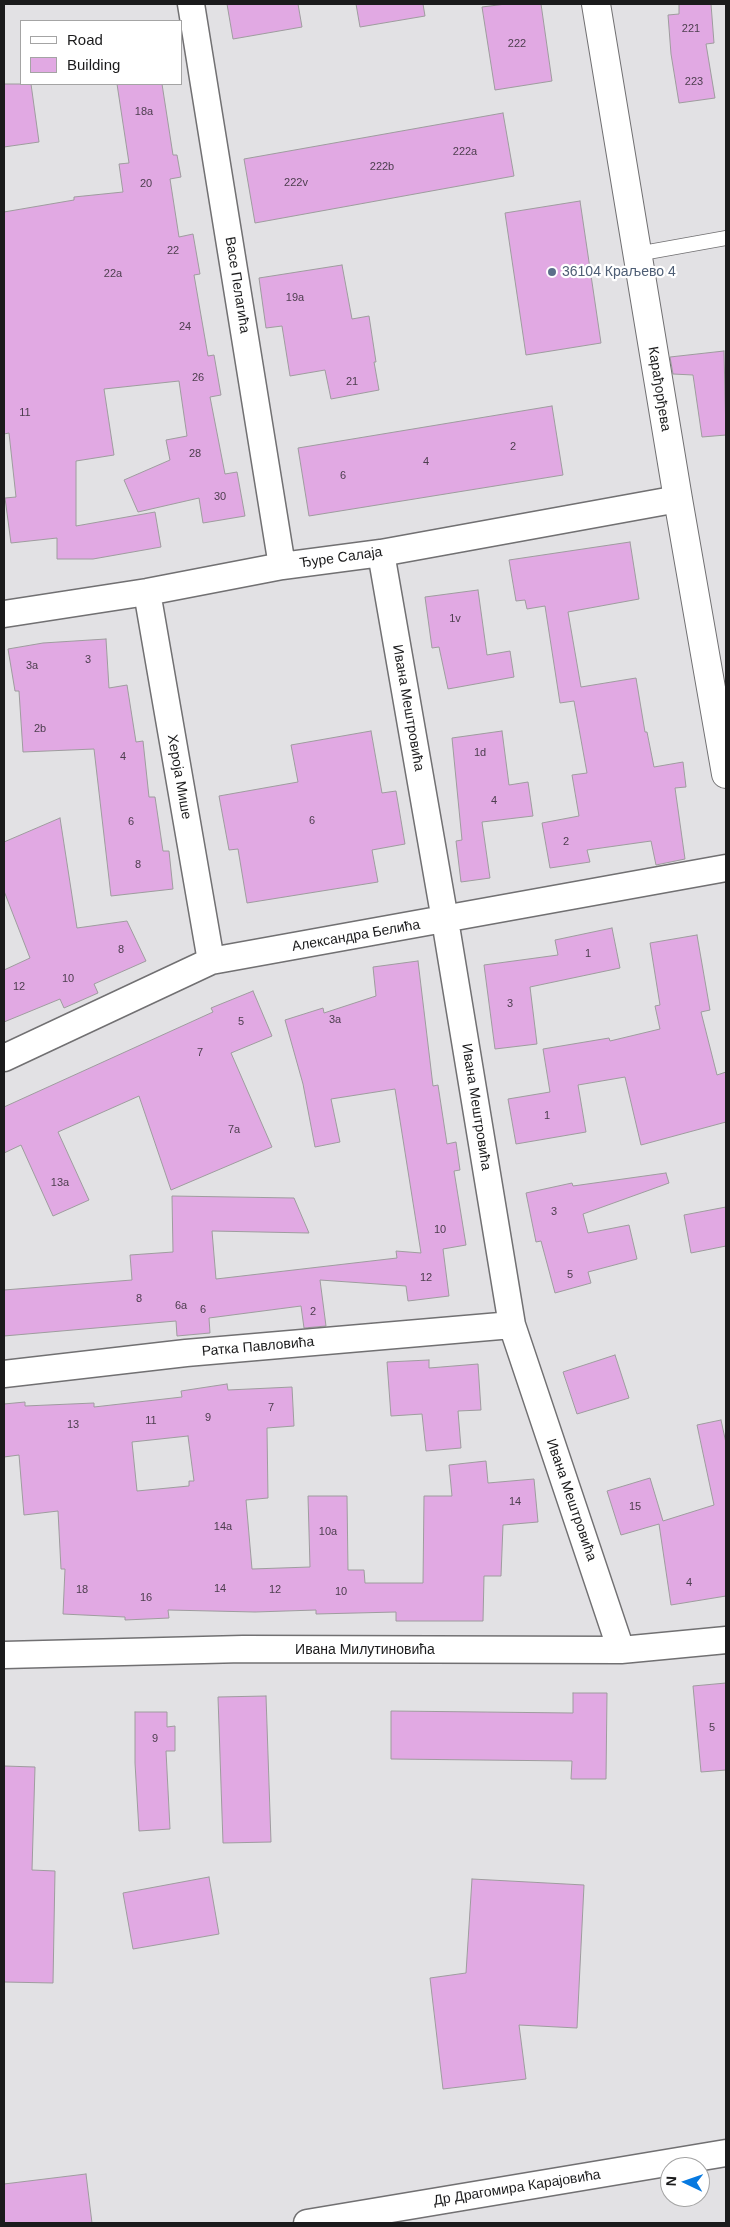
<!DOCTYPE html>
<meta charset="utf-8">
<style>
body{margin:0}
#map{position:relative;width:730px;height:2227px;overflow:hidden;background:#e2e1e4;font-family:Helvetica,sans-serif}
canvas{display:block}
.frame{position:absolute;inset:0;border:5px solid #1b1b1c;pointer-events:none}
.legend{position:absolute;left:20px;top:20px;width:162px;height:65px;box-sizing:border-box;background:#fff;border:1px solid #a4a4a4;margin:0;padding:6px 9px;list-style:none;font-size:15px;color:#1b1b1c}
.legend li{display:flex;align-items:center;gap:10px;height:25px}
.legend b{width:25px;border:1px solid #a4a4a4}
.north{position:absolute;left:660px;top:2157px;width:50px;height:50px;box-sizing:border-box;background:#fff;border:1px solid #a4a4a4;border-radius:50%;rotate:273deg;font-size:14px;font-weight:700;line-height:20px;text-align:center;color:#1b1b1c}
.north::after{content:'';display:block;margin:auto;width:18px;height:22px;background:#0779e0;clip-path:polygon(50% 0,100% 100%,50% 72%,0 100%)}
</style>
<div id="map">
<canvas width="730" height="2227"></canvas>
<div class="frame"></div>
<ul class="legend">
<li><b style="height:6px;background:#fff"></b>Road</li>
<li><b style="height:14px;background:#e1a9e3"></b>Building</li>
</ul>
<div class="north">N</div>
</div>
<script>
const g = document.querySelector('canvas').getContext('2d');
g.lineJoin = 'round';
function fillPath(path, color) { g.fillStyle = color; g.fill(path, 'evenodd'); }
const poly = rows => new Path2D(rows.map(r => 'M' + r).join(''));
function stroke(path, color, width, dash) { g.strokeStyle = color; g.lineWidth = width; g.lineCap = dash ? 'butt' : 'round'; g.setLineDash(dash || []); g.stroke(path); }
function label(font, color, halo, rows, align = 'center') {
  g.font = font + ' Helvetica,sans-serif'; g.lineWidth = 4.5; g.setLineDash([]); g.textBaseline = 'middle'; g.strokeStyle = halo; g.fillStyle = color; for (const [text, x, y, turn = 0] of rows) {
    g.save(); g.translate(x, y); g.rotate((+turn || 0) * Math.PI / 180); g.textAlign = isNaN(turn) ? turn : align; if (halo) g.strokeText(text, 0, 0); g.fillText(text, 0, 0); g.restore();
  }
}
const building = poly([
 [227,4,298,4,302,27,233,39,227,4],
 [356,4,423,4,425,16,360,27,356,4],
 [506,4,541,4,552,81,495,90,482,7,506,4],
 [679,4,711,4,714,43,706,44,715,98,679,103,671,54,668,15,679,14,679,4],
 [4,84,31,84,39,142,4,147,4,84],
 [117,84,162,84,173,155,177,155,181,177,170,179,179,237,193,234,200,274,194,275,208,356,214,355,221,395,210,397,225,474,237,472,245,516,203,523,199,498,138,512,124,480,170,460,166,440,187,436,179,381,104,389,114,455,76,461,76,526,155,512,161,547,93,559,57,559,57,538,11,543,5,498,16,497,9,433,4,434,4,212,74,200,74,197,123,192,119,164,129,163,117,84],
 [503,113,514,176,255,223,244,159,503,113],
 [580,201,601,343,526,355,505,213,580,201],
 [342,265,352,319,369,316,376,362,374,362,379,390,331,399,325,370,290,376,282,326,266,328,259,278,342,265],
 [724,351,726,435,702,437,693,375,673,374,670,357,724,351],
 [552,406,563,475,309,516,298,448,552,406],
 [630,542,639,599,568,612,581,687,636,678,645,732,647,732,654,767,683,762,686,787,675,788,685,859,656,865,651,841,587,850,590,862,550,868,542,823,579,816,572,775,587,773,574,701,560,703,545,606,527,609,525,600,516,601,509,560,630,542],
 [478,590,487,655,510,651,514,677,448,689,439,647,432,648,425,597,478,590],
 [106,639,109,688,127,685,136,742,143,741,149,797,155,797,163,851,169,851,173,889,111,896,94,749,23,752,19,691,15,691,8,649,43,643,106,639],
 [371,731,382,793,396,791,405,844,372,850,378,882,247,903,238,849,229,850,219,796,298,782,291,745,371,731],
 [502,731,509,785,528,782,533,816,482,822,490,878,461,882,456,841,462,840,452,738,502,731],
 [60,818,77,928,127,921,146,961,94,984,98,993,64,1008,60,999,4,1022,4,970,30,958,4,891,4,842,60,818],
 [612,928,620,968,530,987,537,1044,495,1049,484,965,558,955,555,940,612,928],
 [697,935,710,1010,701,1012,717,1075,726,1072,726,1122,641,1145,625,1077,578,1085,586,1132,516,1144,508,1099,550,1092,543,1049,609,1038,610,1041,660,1029,655,1006,660,1005,650,943,697,935],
 [418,961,433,1086,438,1085,447,1144,456,1142,460,1170,454,1171,466,1245,443,1249,449,1296,408,1301,406,1286,320,1280,326,1326,304,1328,301,1306,209,1318,210,1333,177,1336,176,1321,4,1336,4,1290,132,1280,130,1255,173,1252,172,1196,294,1198,309,1233,212,1231,216,1279,397,1258,396,1251,421,1253,395,1089,331,1099,340,1142,315,1147,303,1084,285,1020,323,1008,324,1013,376,996,373,967,418,961],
 [253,991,272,1036,231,1053,272,1147,171,1190,139,1096,58,1132,89,1200,53,1216,21,1145,4,1153,4,1107,213,1012,211,1008,253,991],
 [666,1173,669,1183,583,1214,588,1233,629,1225,637,1259,588,1272,591,1283,555,1293,541,1241,536,1242,526,1193,572,1183,573,1186,666,1173],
 [726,1207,726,1246,691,1253,684,1215,726,1207],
 [615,1355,629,1398,577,1414,563,1372,615,1355],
 [429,1360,429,1368,478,1364,481,1410,458,1411,461,1448,426,1451,422,1414,391,1416,387,1362,429,1360],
 [227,1384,228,1390,292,1387,294,1426,267,1428,268,1498,246,1500,252,1569,310,1567,308,1496,347,1496,348,1570,364,1570,365,1583,423,1583,424,1496,452,1496,449,1465,486,1461,488,1483,534,1479,538,1522,503,1525,501,1576,484,1576,483,1621,396,1621,396,1612,316,1614,316,1610,255,1612,168,1610,169,1618,125,1620,125,1617,63,1614,65,1569,61,1569,58,1511,24,1515,19,1455,4,1457,4,1404,25,1402,25,1406,94,1403,94,1407,182,1397,181,1391,227,1384],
 [188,1436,194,1481,189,1481,189,1486,137,1491,132,1442,188,1436],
 [721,1420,726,1443,726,1596,671,1605,659,1524,621,1535,607,1491,650,1478,663,1521,714,1505,697,1425,721,1420],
 [726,1683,726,1770,701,1772,693,1686,726,1683],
 [573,1693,607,1693,606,1779,571,1779,572,1761,391,1759,391,1711,573,1713,573,1693],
 [266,1696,271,1842,223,1843,218,1697,266,1696],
 [135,1712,167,1712,167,1727,175,1726,175,1751,166,1751,170,1829,139,1831,135,1763,135,1712],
 [4,1766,35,1767,32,1870,55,1871,53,1983,4,1982,4,1766],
 [209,1877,219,1934,133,1949,123,1893,209,1877],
 [472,1879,584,1885,577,2028,519,2025,526,2079,443,2089,430,1978,466,1973,472,1879],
 [86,2174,92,2223,4,2223,4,2184,86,2174]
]);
fillPath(building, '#e1a9e3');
stroke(building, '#9e9c9e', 1);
const service = poly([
 [637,254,726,238]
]);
const minor = poly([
 [191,4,282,566],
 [381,553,445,920,512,1325,621,1650],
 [147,592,211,961],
 [4,614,147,592,282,566,381,553,678,499],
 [4,1058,211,961,726,868],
 [4,1374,186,1353,512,1325],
 [4,1655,243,1649,621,1650,726,1640],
 [307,2223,726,2153]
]);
const tertiary = poly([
 [596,4,678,499,726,774]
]);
stroke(service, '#717072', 16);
stroke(minor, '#717072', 29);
stroke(tertiary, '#717072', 30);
stroke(service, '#fff', 14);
stroke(minor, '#fff', 26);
stroke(tertiary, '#fff', 28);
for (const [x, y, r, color] of [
 [552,272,5,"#5c6f8a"]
]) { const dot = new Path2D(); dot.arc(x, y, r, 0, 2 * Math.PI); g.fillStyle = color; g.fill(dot); stroke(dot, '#fff', 2); }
label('11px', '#4c3e4e', null, [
 ["221",691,29],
 ["222",517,44],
 ["223",694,82],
 ["18a",144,112],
 ["222a",465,152],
 ["222b",382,167],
 ["222v",296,183],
 ["20",146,184],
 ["22",173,251],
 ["22a",113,274],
 ["19a",295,298],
 ["24",185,327],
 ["26",198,378],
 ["21",352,382],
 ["11",25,413],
 ["2",513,447],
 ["28",195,454],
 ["4",426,462],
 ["6",343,476],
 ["30",220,497],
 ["1v",455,619],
 ["3",88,660],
 ["3a",32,666],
 ["2b",40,729],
 ["1d",480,753],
 ["4",123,757],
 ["4",494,801],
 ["6",312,821],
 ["6",131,822],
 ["2",566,842],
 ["8",138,865],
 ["8",121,950],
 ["1",588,954],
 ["10",68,979],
 ["12",19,987],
 ["3",510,1004],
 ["3a",335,1020],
 ["5",241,1022],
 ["7",200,1053],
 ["1",547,1116],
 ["7a",234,1130],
 ["13a",60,1183],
 ["3",554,1212],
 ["10",440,1230],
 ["5",570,1275],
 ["12",426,1278],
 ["8",139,1299],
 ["6a",181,1306],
 ["6",203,1310],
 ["2",313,1312],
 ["7",271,1408],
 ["9",208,1418],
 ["11",151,1421],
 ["13",73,1425],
 ["14",515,1502],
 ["15",635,1507],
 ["14a",223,1527],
 ["10a",328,1532],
 ["4",689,1583],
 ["14",220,1589],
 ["18",82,1590],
 ["12",275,1590],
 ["10",341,1592],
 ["16",146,1598],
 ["5",712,1728],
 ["9",155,1739]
]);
label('14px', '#4e5e75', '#fff', [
 ["36104 Краљево 4",562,272]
], 'left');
label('14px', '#1b1b1c', '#fff', [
 ["Васе Пелагића",237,285,81],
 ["Карађорђева",659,389,81],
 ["Ђуре Салаја",341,558,-8],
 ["Ивана Мештровића",408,708,80],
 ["Хероја Мише",179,777,80],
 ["Александра Белића",356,936,-10],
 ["Ивана Мештровића",476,1107,81],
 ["Ратка Павловића",258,1347,-5],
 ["Ивана Мештровића",571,1500,71],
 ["Ивана Милутиновића",365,1650],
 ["Др Драгомира Карајовића",517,2188,-9]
]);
</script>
